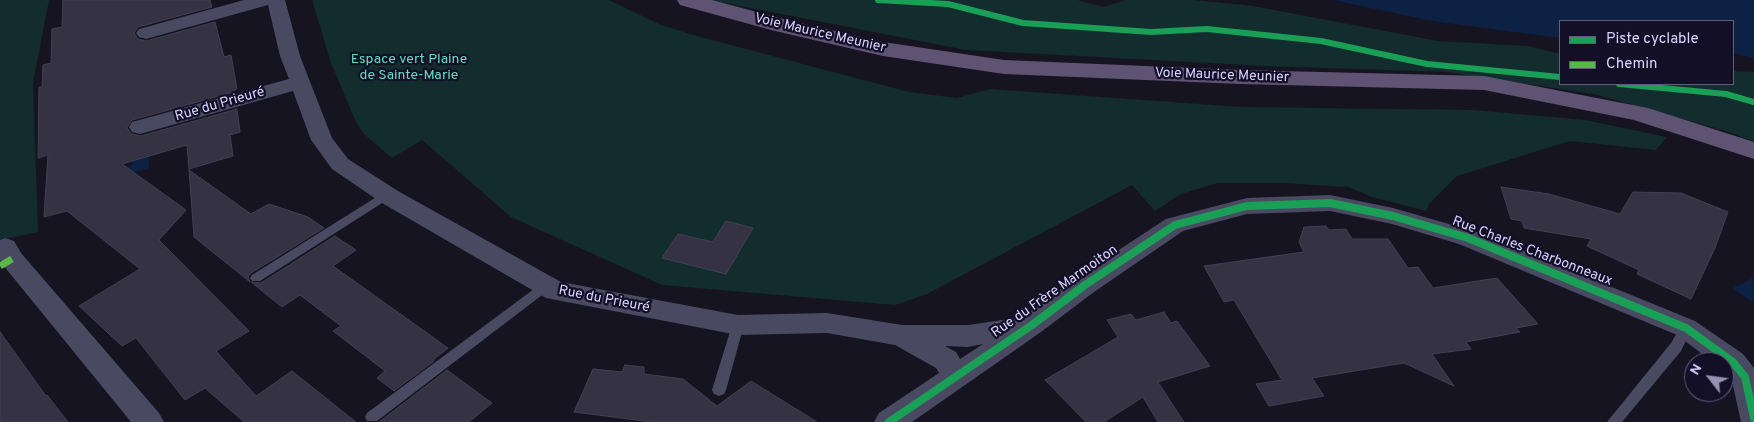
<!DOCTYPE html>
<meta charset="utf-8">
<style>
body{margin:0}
#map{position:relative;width:1754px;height:422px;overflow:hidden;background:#161421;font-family:Overpass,sans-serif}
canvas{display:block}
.legend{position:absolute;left:1559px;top:20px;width:175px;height:65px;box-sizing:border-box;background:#130f26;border:1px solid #625e7d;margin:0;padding:6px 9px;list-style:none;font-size:15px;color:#d9d4ff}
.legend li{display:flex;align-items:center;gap:10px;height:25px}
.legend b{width:25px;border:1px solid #625e7d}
.north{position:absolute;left:1684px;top:352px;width:50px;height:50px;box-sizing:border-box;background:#130f26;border:1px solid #625e7d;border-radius:50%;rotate:300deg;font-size:14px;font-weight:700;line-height:20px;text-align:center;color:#d9d4ff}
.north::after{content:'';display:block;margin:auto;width:18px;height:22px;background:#9591b1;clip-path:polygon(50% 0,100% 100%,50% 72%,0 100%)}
</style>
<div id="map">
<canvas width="1754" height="422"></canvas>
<ul class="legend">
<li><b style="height:6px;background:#1a9f57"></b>Piste cyclable</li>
<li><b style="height:6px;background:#58b947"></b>Chemin</li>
</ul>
<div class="north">N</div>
</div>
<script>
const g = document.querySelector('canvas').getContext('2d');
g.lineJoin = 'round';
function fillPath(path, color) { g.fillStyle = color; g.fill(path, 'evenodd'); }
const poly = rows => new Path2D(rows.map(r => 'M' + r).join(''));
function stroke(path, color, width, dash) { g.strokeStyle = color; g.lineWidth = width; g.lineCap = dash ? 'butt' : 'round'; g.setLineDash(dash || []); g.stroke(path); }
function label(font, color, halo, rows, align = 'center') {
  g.font = font + ' Overpass,sans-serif'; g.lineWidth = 4.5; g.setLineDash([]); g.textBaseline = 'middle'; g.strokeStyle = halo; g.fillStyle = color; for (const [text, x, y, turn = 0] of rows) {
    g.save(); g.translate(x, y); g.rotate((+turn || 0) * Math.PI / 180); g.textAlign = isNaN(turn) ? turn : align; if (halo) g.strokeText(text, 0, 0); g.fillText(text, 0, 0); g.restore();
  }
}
fillPath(poly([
 [0,0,49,0,33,83,38,232,0,240],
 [312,0,609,0,661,25,693,35,909,92,957,98,990,89,1241,107,1474,110,1585,120,1667,137,1656,150,1570,141,1457,176,1429,204,1426,211,1372,197,1349,187,1283,183,1218,183,1181,194,1155,211,1132,185,927,294,895,305,662,285,511,217,422,140,392,158,364,134,356,122,331,63],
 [710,0,1078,0,1103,7,1126,0,1194,0,1253,6,1438,41,1528,46,1560,54,1560,84,1733,84,1733,71,1754,72,1754,142,1729,132,1594,94,1447,72,1264,66,966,50]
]), '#132c2d');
fillPath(poly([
 [1333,0,1754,0,1754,58,1733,53,1733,21,1560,21,1560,38,1432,21],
 [148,151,149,168,130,174,122,169,133,164,133,154],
 [1753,278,1754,301,1752,302,1733,288]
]), '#0d2144');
const building = poly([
 [63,0,210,0,212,7,138,27,134,33,138,39,146,41,215,22,224,57,231,55,237,89,234,90,234,92,132,120,127,128,132,134,141,136,237,109,240,132,230,135,233,156,189,169,187,145,122,164,186,210,159,240,249,331,216,351,256,396,292,371,356,422,244,422,205,388,185,400,136,338,122,346,79,306,140,269,67,211,44,217,48,155,38,158,39,87,42,87,43,65,51,63,52,29,62,27,63,0],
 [189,170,251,214,269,204,308,217,324,228,251,273,248,277,250,282,194,237,189,170],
 [1501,187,1549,194,1620,214,1633,192,1681,193,1728,212,1715,248,1691,299,1637,274,1639,270,1587,246,1591,239,1524,228,1522,221,1511,219,1501,187],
 [726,221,753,228,726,274,662,258,678,234,713,242,726,221],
 [1326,226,1329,230,1346,229,1352,239,1388,239,1408,268,1418,267,1433,288,1497,278,1538,324,1516,328,1520,332,1466,342,1471,349,1432,354,1454,386,1404,363,1312,378,1324,396,1269,406,1256,384,1282,380,1234,300,1224,302,1204,266,1304,252,1299,242,1304,227,1326,226],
 [335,236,356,250,333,266,448,348,433,360,434,361,394,391,377,378,385,371,333,331,341,326,300,295,282,307,251,282,261,283,335,236],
 [1164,312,1171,323,1177,321,1210,366,1158,382,1184,422,1158,422,1143,397,1104,422,1086,422,1045,380,1118,337,1107,320,1131,314,1136,320,1164,312],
 [0,332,46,396,47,395,68,422,0,422,0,332],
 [625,365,644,367,644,374,683,379,717,406,751,381,817,422,652,422,574,412,593,369,622,372,625,365],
 [447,370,492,403,469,422,379,422,447,370]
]);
fillPath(building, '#343243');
stroke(building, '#433f54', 1);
fillPath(poly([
 [386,191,390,192,392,195,390,198,260,281,252,281,250,278,252,275,386,191],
 [546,281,550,283,552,286,550,289,377,421,367,421,365,417,367,413,542,283,546,281],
 [738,320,742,322,744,325,726,390,724,394,719,396,714,394,712,390,732,325,734,322,738,320],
 [1686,323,1690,324,1692,328,1681,351,1622,422,1607,422,1671,343,1682,324,1686,323]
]), '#4a4962');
fillPath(poly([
 [244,0,285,0,300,56,332,138,348,159,398,191,561,282,738,315,827,313,902,325,968,325,1023,317,1076,278,1166,219,1247,198,1330,195,1393,208,1477,232,1695,321,1743,354,1754,368,1754,422,1741,422,1732,381,1724,371,1724,362,1713,362,1677,335,1459,244,1392,224,1330,211,1247,214,1183,231,1094,292,1041,332,912,422,874,422,879,413,939,373,936,368,895,345,827,333,738,335,546,298,382,203,332,169,311,140,293,91,140,134,132,132,129,127,132,122,289,79,280,56,268,5,146,39,139,37,136,33,139,29,244,0],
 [983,344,960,359,956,352,945,346,968,347,983,344],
 [5,238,14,241,21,253,159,413,164,422,131,422,3,265,0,260,0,240,5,238]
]), '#4a4962');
fillPath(poly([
 [677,0,712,0,783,19,883,42,1004,60,1240,70,1484,76,1648,108,1754,142,1754,159,1634,120,1484,90,1240,84,1004,74,883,56,771,30,680,5,677,0]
]), '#5e5373');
stroke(poly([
 [0,266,12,259]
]), '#58b947', 7, [14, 7]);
stroke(poly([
 [878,0,948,4,1023,23,1151,32,1207,29,1321,41,1427,64,1560,77],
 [1619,84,1726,94,1754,102]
]), '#1a9f57', 6);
stroke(poly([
 [889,422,1032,325,1085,285,1175,225,1247,206,1330,203,1393,216,1468,238,1686,328,1733,362,1745,377,1754,418]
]), '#1a9f57', 8);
label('14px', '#d9d4ff', '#130f26', [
 ["Voie Maurice Meunier",820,34,13],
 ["Voie Maurice Meunier",1222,76,2],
 ["Rue du Prieuré",220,105,-16],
 ["Rue Charles Charbonneaux",1532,252,21],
 ["Rue du Frère Marmoiton",1055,292,-35],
 ["Rue du Prieuré",604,300,11]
]);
label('14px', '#5fe0c0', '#130f26', [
 ["Espace vert Plaine",409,60],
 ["de Sainte-Marie",409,76]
]);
</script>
